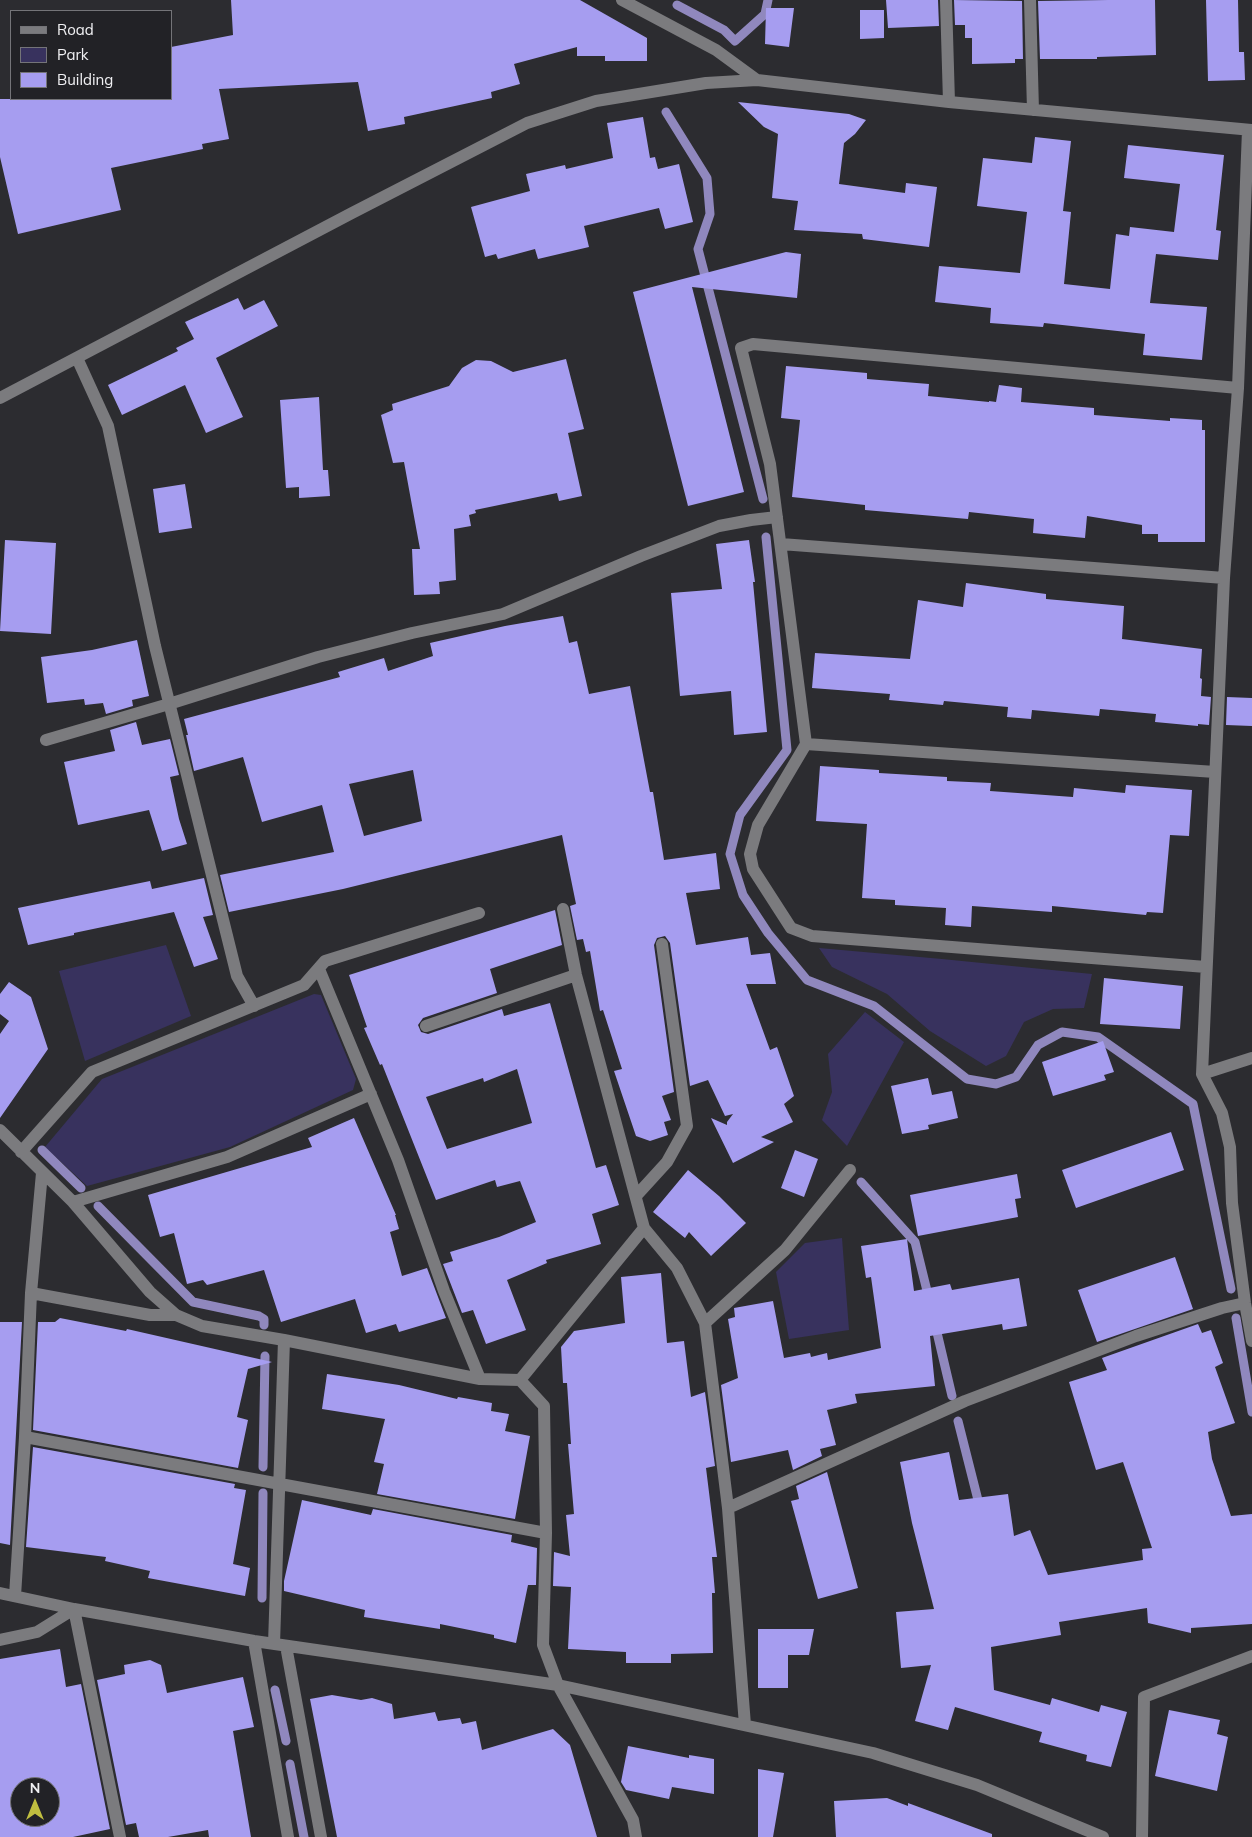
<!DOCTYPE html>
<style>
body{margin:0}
#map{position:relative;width:1252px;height:1837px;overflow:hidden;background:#2c2c30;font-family:Mulish,sans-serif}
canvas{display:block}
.legend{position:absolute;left:10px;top:10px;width:162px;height:90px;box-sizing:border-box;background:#222226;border:1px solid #747478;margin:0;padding:6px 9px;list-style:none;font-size:15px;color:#f0f0f3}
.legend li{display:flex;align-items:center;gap:10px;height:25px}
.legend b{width:25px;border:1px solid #747478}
.north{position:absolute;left:10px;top:1777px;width:50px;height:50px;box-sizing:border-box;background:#222226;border:1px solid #747478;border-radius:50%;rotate:0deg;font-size:14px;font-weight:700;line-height:20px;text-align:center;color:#f0f0f3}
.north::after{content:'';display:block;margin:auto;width:18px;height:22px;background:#c0be40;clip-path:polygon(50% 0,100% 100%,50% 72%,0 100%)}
</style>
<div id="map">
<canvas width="1252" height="1837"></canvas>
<ul class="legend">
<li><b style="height:6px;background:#7b7b7e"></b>Road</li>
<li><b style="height:14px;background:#38325e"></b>Park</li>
<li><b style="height:14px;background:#a69df0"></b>Building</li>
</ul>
<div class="north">N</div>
</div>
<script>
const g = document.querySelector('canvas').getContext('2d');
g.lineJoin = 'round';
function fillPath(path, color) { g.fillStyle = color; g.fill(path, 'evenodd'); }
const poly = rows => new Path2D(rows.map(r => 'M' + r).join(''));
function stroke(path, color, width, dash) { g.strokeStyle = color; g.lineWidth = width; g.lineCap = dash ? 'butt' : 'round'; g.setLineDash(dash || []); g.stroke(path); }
fillPath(poly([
 [166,945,191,1016,85,1061,59,971],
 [819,948,942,959,1092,974,1084,1008,1053,1009,1024,1022,1006,1056,986,1066,930,1031,887,994,832,967],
 [314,994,321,995,356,1079,353,1090,230,1147,87,1186,45,1147,102,1079],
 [865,1012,904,1042,847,1146,822,1120,832,1092,828,1054],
 [842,1238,849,1330,789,1339,776,1272,805,1243]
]), '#38325e');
stroke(poly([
 [677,5,724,30,735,41,765,14,768,0],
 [666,112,707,178,710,214,698,249,763,499],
 [766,537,787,750,740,815,730,854,743,895,768,933,807,980,874,1006,967,1079,996,1084,1016,1077,1038,1045,1062,1032,1098,1037,1193,1104,1231,1289],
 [42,1150,81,1188],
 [861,1182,915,1242,929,1299],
 [98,1206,193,1302,259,1316,264,1319,264,1325],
 [1236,1318,1252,1412],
 [935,1324,952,1396],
 [958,1421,980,1508],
 [263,1467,265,1356],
 [262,1598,263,1493],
 [275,1690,286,1741],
 [290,1764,304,1837]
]), '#9088be', 9);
fillPath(poly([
 [231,0,580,0,647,38,647,61,605,61,605,56,577,56,577,47,514,64,520,84,491,92,492,98,404,117,405,124,368,131,358,82,219,89,229,139,202,144,203,149,111,168,121,210,18,234,0,157,0,99,171,99,171,47,233,35],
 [886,0,938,0,939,26,888,28],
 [954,0,1022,1,1023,59,1015,59,1015,63,972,64,972,38,965,38,965,25,955,25],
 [1108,0,1155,0,1156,55,1097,57,1097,59,1040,59,1038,1],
 [1206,0,1238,0,1239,52,1244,52,1245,80,1208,81],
 [766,8,794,8,789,47,765,44],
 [860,10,884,10,884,38,860,39],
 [738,102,849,114,866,120,855,134,844,143,839,184,905,193,906,183,937,187,929,247,863,239,862,234,794,230,798,201,772,198,778,134,764,127],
 [643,117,650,158,655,157,658,169,679,164,693,222,665,229,659,208,584,226,589,247,538,259,535,249,498,259,496,254,485,257,471,207,530,191,526,174,565,165,566,169,613,158,607,123],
 [1035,137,1071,141,1063,211,1071,212,1064,284,1110,289,1116,234,1129,236,1130,227,1174,232,1180,184,1124,178,1128,145,1224,155,1216,230,1221,231,1218,260,1156,254,1150,303,1207,307,1202,360,1143,355,1145,334,1044,323,1043,327,990,323,991,308,935,302,939,266,1020,273,1027,212,977,206,983,158,1032,163],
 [786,252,801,254,797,298,692,287,744,492,688,506,633,292],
 [238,298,244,310,264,300,278,326,216,358,243,417,206,433,185,385,122,415,108,385,178,351,176,348,194,339,185,322],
 [566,359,584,429,568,433,582,496,559,501,557,493,475,510,476,513,469,515,471,526,454,529,456,580,439,582,440,594,414,595,412,549,420,549,404,462,393,463,381,415,393,410,392,404,449,386,462,368,476,360,491,361,513,372],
 [786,366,867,373,867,379,929,384,928,396,989,402,989,401,996,402,999,385,1022,388,1021,402,1094,408,1094,415,1170,421,1170,418,1202,420,1202,430,1205,430,1205,542,1158,542,1158,534,1142,534,1142,525,1087,516,1085,538,1033,533,1034,519,969,512,968,519,865,510,865,505,792,497,800,420,781,418],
 [319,397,323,470,328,470,330,496,299,498,299,487,286,488,280,400],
 [185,484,192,528,159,533,153,489],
 [5,540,56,543,51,634,0,631],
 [749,540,755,582,753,582,767,732,734,735,731,691,680,696,671,593,722,589,716,544],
 [966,583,1046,594,1046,599,1124,606,1122,639,1202,649,1200,678,1202,679,1201,696,1211,697,1209,725,1198,724,1198,726,1155,722,1156,714,1100,709,1099,716,1032,710,1031,719,1007,717,1008,707,944,701,943,705,889,700,890,694,812,688,815,653,910,659,918,600,963,607],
 [563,616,569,643,577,641,589,694,630,686,650,792,653,792,664,860,716,853,720,889,686,893,696,945,748,937,751,955,770,953,776,984,746,984,770,1050,777,1047,794,1096,784,1104,793,1122,761,1137,774,1142,733,1163,711,1118,727,1125,727,1122,733,1114,725,1116,708,1080,690,1086,670,943,665,936,657,938,654,945,674,1092,662,1096,671,1120,664,1122,668,1135,650,1141,636,1136,614,1071,622,1069,603,1010,600,1011,590,951,586,952,583,939,577,940,570,906,576,904,562,835,343,889,229,912,220,875,334,852,322,805,262,822,243,757,194,771,186,735,188,735,184,719,340,677,338,672,384,658,388,671,433,656,430,643,505,626],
 [413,770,422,821,364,836,349,784],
 [137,640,149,696,132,700,133,706,106,714,103,703,85,705,84,699,47,703,41,657,92,650],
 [1227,697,1252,698,1252,726,1226,725],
 [136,722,142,745,170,739,179,775,170,777,179,819,187,844,162,851,149,810,78,825,64,762,115,751,110,730],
 [820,766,879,770,879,773,947,777,947,781,991,783,990,791,1073,797,1074,788,1125,793,1126,785,1192,790,1189,836,1170,835,1163,913,1147,912,1146,915,1052,906,1052,912,972,906,971,927,945,925,946,908,895,905,895,900,862,898,867,824,816,821],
 [204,878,213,915,203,917,218,959,194,967,174,912,74,933,74,935,28,945,18,908,150,881,152,889],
 [555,910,562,945,490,969,497,993,423,1018,418,1025,421,1032,428,1034,502,1009,504,1016,550,1003,596,1168,606,1165,619,1205,592,1214,601,1244,546,1260,547,1263,507,1280,526,1330,486,1344,473,1310,462,1313,443,1264,453,1261,450,1252,499,1237,536,1222,520,1181,497,1187,495,1180,436,1200,382,1064,380,1065,364,1028,367,1027,349,975],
 [517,1069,532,1123,447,1149,426,1097,483,1078,484,1082],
 [1104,978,1183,986,1180,1029,1100,1024],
 [9,982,31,997,48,1049,0,1118,0,1034,9,1021,0,1014,0,994],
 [1103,1041,1114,1072,1104,1075,1106,1080,1053,1096,1042,1062],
 [928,1078,932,1095,952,1091,958,1118,928,1125,929,1129,902,1134,891,1086],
 [354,1118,396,1215,395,1215,399,1229,390,1232,402,1276,427,1268,446,1318,399,1332,396,1324,366,1333,355,1299,281,1322,264,1270,207,1285,203,1280,187,1284,174,1233,160,1237,148,1195,312,1147,308,1138],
 [1171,1132,1184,1170,1076,1208,1062,1170],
 [795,1150,818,1159,804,1197,781,1188],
 [688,1170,719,1196,746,1223,711,1256,689,1232,685,1238,653,1212],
 [1017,1174,1021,1198,1015,1199,1018,1217,918,1236,910,1195],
 [907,1239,914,1291,950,1284,952,1290,1019,1278,1027,1326,1003,1330,1002,1324,930,1336,935,1386,855,1394,857,1403,827,1410,836,1445,820,1449,822,1456,793,1470,788,1450,731,1462,721,1385,738,1378,728,1319,735,1317,734,1308,773,1301,784,1358,810,1353,811,1357,827,1353,828,1360,881,1348,871,1277,866,1278,861,1246],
 [1175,1257,1193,1309,1097,1342,1078,1290],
 [661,1273,667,1343,684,1341,691,1397,705,1392,715,1466,706,1468,717,1557,712,1557,715,1593,712,1593,713,1653,671,1654,671,1663,626,1663,626,1652,568,1649,571,1587,553,1586,554,1552,570,1556,566,1515,574,1514,568,1444,571,1444,567,1383,563,1383,561,1347,574,1331,625,1323,621,1277],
 [60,1318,126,1331,127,1329,272,1362,248,1369,237,1417,248,1420,238,1468,33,1430,38,1322,55,1322],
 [0,1322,22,1322,10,1545,0,1543],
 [1198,1324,1202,1333,1211,1330,1223,1363,1215,1367,1235,1423,1208,1432,1212,1459,1231,1516,1252,1514,1252,1624,1191,1628,1191,1633,1148,1623,1147,1608,1059,1622,1061,1635,991,1647,994,1690,1050,1705,1052,1698,1099,1712,1101,1705,1127,1712,1111,1767,1086,1761,1087,1755,1039,1742,1042,1732,955,1707,948,1730,915,1721,931,1665,901,1668,896,1612,934,1609,912,1523,900,1462,949,1452,959,1500,1008,1494,1014,1536,1030,1530,1048,1575,1143,1560,1142,1549,1152,1548,1123,1462,1096,1470,1069,1382,1107,1370,1102,1358],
 [327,1374,399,1385,457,1399,458,1397,492,1403,491,1411,509,1414,505,1431,530,1436,515,1519,377,1494,384,1464,374,1462,385,1419,322,1409],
 [33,1447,235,1484,234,1488,246,1490,233,1564,250,1568,245,1596,148,1578,150,1571,105,1561,106,1557,26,1547],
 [827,1472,858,1588,818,1599,791,1501,799,1499,796,1486],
 [302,1500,371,1515,373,1509,512,1535,511,1542,537,1548,536,1585,528,1585,516,1643,494,1638,494,1635,440,1624,440,1629,364,1617,365,1610,284,1591,284,1581],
 [758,1629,814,1629,809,1655,788,1655,788,1688,758,1688],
 [60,1649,66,1687,81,1684,110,1829,73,1837,0,1837,0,1659],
 [20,1787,50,1787,50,1817,20,1817],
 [150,1660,161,1665,167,1693,243,1677,254,1727,233,1731,251,1837,209,1837,208,1830,168,1837,139,1837,136,1823,126,1825,97,1680,125,1674,124,1665],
 [332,1695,361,1700,372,1698,392,1704,394,1719,435,1712,438,1721,460,1718,462,1724,476,1721,482,1750,553,1729,570,1745,597,1837,337,1837,310,1699],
 [1169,1710,1220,1720,1217,1734,1228,1737,1217,1791,1155,1776],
 [628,1746,689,1758,689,1755,714,1759,714,1794,672,1787,669,1799,626,1790,621,1782],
 [758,1769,784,1773,773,1837,758,1837],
 [887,1798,908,1806,908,1803,992,1834,992,1837,836,1837,834,1801]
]), '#a69df0');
stroke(poly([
 [622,0,716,50,757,80],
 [946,0,949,102],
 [1030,0,1033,110],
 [1248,130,1238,388,1224,578,1202,1074,1222,1113,1230,1147,1232,1203,1245,1303,1252,1341],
 [77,358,108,426,155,646,237,976,254,1006],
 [0,398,352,213,527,123,596,101,706,83,757,80,949,102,1252,130],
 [781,544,1224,578],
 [46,740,169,704,318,657,412,633,503,614,641,556,719,526,751,520,777,517],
 [806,744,1215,772],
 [1206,967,812,936,791,928,753,869,750,854,758,825,806,744,770,464,741,348,753,344,1238,388],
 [319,969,398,1160,444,1291,480,1379],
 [426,1026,576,975],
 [1202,1074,1252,1058],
 [0,1130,73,1202,150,1292,176,1315,202,1326,284,1340,480,1379,520,1380,544,1406,546,1533,543,1645,558,1685,633,1820,636,1837],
 [21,1152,92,1072,304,985,325,961,479,913],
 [636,1196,667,1162,687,1126,662,944],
 [73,1202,227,1157,371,1094],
 [644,1228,677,1268,705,1323,728,1508,745,1725],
 [31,1293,150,1315,176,1315],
 [705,1323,785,1250,850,1170],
 [520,1380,644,1228,576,975,563,909],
 [25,1437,546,1533],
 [728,1508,965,1401,1136,1336,1222,1308,1245,1303],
 [0,1593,74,1609,254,1641,558,1685,873,1753,977,1785,1103,1837],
 [15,1596,25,1437,31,1293,42,1173],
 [0,1640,37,1632,74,1609,120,1837],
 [254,1641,288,1837],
 [274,1644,284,1340],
 [286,1646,321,1837],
 [1142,1837,1144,1697,1252,1656]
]), '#7b7b7e', 12);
</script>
